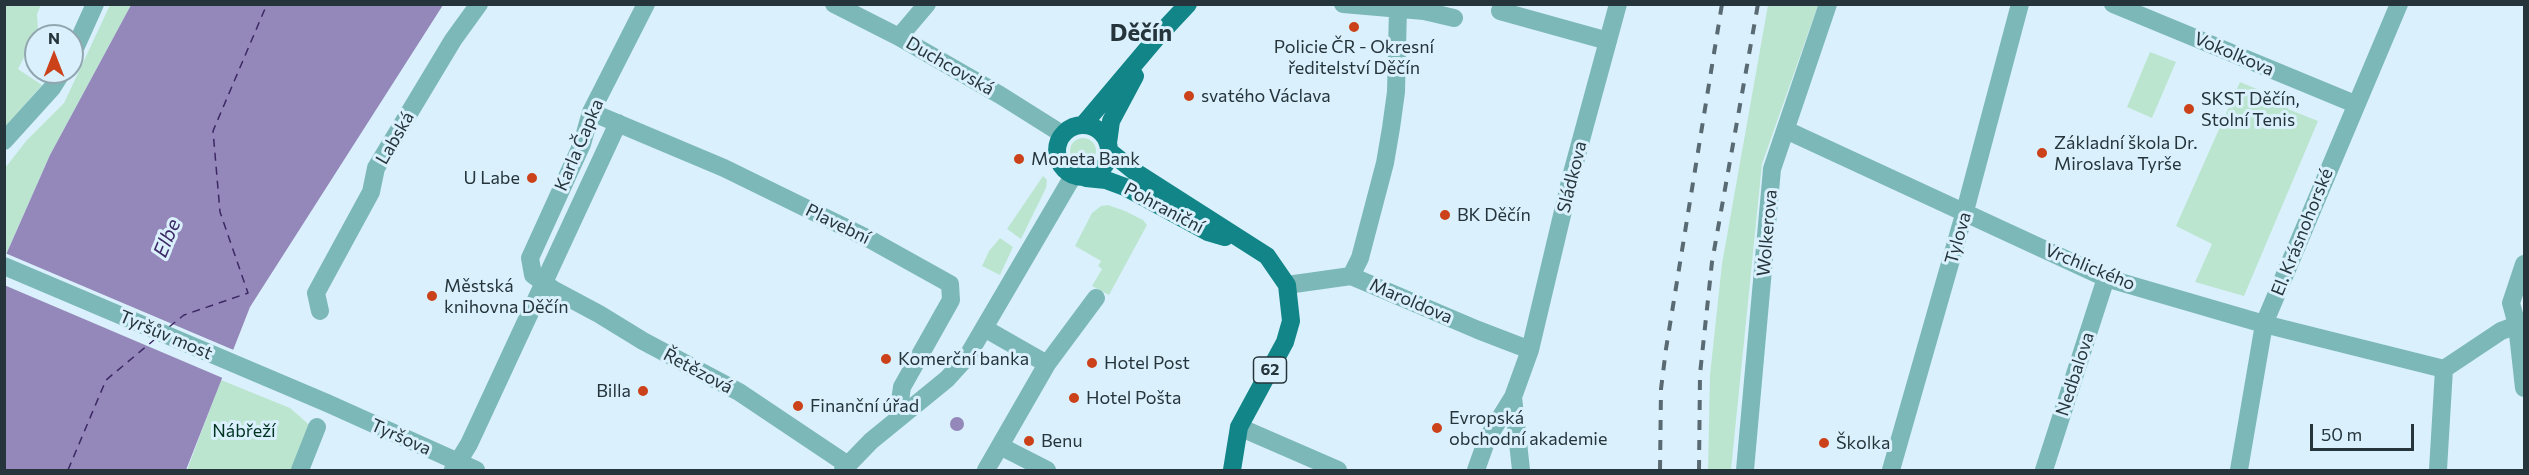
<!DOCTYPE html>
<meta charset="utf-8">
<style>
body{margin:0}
#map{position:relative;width:2529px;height:475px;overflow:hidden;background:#daf1fd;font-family:Commissioner,sans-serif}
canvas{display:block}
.frame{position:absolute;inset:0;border:6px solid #26353c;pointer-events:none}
.north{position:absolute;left:24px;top:24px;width:60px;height:60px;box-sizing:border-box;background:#daf1fd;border:2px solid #92a6b0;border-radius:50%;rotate:0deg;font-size:16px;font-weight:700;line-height:24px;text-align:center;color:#26353c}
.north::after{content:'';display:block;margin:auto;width:21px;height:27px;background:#ca411a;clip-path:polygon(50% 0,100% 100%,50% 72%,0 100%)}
.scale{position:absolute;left:2310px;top:424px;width:104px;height:27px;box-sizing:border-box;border:3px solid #26353c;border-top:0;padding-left:8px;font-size:18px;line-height:21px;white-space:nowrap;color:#26353c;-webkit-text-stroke:4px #daf1fd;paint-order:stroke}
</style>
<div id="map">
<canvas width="2529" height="475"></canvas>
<div class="frame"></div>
<div class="north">N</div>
<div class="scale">50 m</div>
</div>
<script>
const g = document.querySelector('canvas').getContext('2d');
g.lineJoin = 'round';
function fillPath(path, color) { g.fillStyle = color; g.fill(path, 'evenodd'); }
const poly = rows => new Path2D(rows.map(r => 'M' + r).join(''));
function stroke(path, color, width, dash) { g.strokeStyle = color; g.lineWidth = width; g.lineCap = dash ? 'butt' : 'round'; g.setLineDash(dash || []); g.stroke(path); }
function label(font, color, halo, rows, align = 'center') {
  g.font = font + ' Commissioner,sans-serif'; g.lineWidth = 6; g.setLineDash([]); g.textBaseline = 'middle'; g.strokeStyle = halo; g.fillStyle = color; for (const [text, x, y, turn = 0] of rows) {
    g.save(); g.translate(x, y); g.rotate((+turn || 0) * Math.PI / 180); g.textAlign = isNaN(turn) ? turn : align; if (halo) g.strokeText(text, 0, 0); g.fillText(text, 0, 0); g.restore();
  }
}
fillPath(poly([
 [5,5,41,5,37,14,38,30,18,69,42,85,5,127],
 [110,5,131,5,50,155,5,257,5,168,27,140,64,103],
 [1768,5,1818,5,1762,164,1731,470,1708,470,1710,375,1722,264],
 [2150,52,2176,62,2152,118,2127,107],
 [2240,82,2276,97,2280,89,2293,95,2288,109,2318,121,2244,296,2195,282,2212,244,2176,226],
 '1070 151a13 13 0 1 1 26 0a13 13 0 1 1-26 0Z',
 [1043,176,1047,180,1046,188,1021,239,1007,229],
 [1108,205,1125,211,1143,220,1147,225,1109,295,1092,286,1102,269,1098,266,1101,261,1075,246,1092,213,1101,206],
 [1000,238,1013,247,1000,275,982,266,989,251],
 [221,380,290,408,313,428,297,470,187,470]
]), '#bce5d0');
fillPath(poly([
 [131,5,443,5,250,307,186,470,5,470,5,257,50,155],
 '950 424a7 7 0 1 1 14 0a7 7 0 1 1-14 0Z'
]), '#9487b9');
fillPath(poly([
 [5,253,236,351,225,379,4,285]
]), '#daf1fd');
stroke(poly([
 [169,327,184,315,248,293,220,212,213,131,267,4],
 [68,470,106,380,154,340]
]), '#3d2866', 1.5, [8, 6]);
stroke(poly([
 [646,4,591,112,582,144,530,258,533,275,554,290,599,314,643,341,739,392,848,465],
 [834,4,899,37,1000,95,1062,134],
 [1343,4,1424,11,1454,18],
 [2113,4,2355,104],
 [1500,11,1608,41],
 [899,37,927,4],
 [72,55,95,4],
 [591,112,724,168,871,240,950,284,951,300,902,387,900,401,901,416],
 [1786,130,2106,278,2264,324,2444,369],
 [4,141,52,88,62,72],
 [4,266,327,403,476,470],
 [1351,276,1360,258,1385,163,1391,128,1396,92,1398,8],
 [1287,285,1351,276,1478,330,1530,350],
 [320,311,316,293,371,192,376,168,453,40,479,4],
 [2517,325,2524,388],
 [984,328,1047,364],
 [1513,397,1521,470],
 [1239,427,1338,470],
 [1000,446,1047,470],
 [300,470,317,427],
 [453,470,469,444,618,123],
 [843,470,871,441,947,379,967,357,1073,176],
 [986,470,1047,364,1096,298],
 [1476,470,1487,439,1513,397,1530,350,1572,173,1618,4],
 [1745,470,1772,169,1828,4],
 [1891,470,1965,211,2020,4],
 [2044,470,2106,278],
 [2239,470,2264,324,2399,4],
 [2438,470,2444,369,2501,331,2517,325,2511,303,2524,264]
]), '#7db8b8', 18);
stroke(poly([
 '1057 151a26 26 0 1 1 52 0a26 26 0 1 1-52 0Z',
 [1083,125,1159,35,1188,4],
 [1108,143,1111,121,1135,76],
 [1109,151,1134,171,1267,256,1287,285,1291,321,1285,342,1239,427,1232,470],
 [1086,178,1106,180,1125,187,1208,232,1225,237]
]), '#118587', 18);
stroke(poly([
 [1660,470,1661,389,1666,349,1722,4],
 [1699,470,1700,374,1712,262,1758,4]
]), '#596a72', 4, [10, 10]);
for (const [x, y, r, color] of [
 [1354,27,6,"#ca411a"],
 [1189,96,6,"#ca411a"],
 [2189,109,6,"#ca411a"],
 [2042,153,6,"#ca411a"],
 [1019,159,6,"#ca411a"],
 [532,178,6,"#ca411a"],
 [1445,215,6,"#ca411a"],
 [432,296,6,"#ca411a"],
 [886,359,6,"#ca411a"],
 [1092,363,6,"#ca411a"],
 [643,391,6,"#ca411a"],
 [1074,398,6,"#ca411a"],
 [798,406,6,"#ca411a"],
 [1437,428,6,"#ca411a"],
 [1029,441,6,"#ca411a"],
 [1824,443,6,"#ca411a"]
]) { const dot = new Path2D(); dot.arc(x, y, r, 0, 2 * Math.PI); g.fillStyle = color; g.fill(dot); stroke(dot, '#daf1fd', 2); }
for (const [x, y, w] of [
 [1270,370,33]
]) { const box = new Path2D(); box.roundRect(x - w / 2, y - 13, w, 26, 4.5); g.fillStyle = '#daf1fd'; g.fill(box); stroke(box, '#26353c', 1.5); }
label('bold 16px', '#26353c', null, [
 ["62",1270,370]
]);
label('18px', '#26353c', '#daf1fd', [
 ["Policie ČR - Okresní",1354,47,"center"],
 ["ředitelství Děčín",1354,68,"center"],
 ["svatého Václava",1201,96],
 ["SKST Děčín,",2201,99],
 ["Stolní Tenis",2201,120],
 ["Základní škola Dr.",2054,143],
 ["Miroslava Tyrše",2054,164],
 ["Moneta Bank",1031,159],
 ["U Labe",520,178,"right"],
 ["BK Děčín",1457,215],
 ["Městská",444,286],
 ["knihovna Děčín",444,307],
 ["Komerční banka",898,359],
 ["Hotel Post",1104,363],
 ["Billa",631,391,"right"],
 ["Hotel Pošta",1086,398],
 ["Finanční úřad",810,406],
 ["Evropská",1449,418],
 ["obchodní akademie",1449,439],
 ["Benu",1041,441],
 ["Školka",1836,443]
], 'left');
label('18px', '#26353c', '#daf1fd', [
 ["Vokolkova",2234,54,23],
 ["Duchcovská",950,66,30],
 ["Labská",395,138,-60],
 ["Karla Čapka",579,145,-67],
 ["Sládkova",1572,177,-76],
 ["Pohraniční",1164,208,28],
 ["Plavební",838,224,26],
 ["El. Krásnohorské",2302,232,-68],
 ["Wolkerova",1767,233,-85],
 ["Tylova",1958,238,-74],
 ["Vrchlického",2090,267,22],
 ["Maroldova",1411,301,23],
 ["Tyršův most",166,335,23],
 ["Řetězová",698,371,28],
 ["Nedbalova",2075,374,-72],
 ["Tyršova",401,437,24]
]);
label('18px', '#003421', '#daf1fd', [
 ["Nábřeží",244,431]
]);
label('italic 20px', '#3d2866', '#daf1fd', [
 ["Elbe",167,238,-67]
]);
label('bold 24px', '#26353c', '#daf1fd', [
 ["Děčín",1141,33]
]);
</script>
